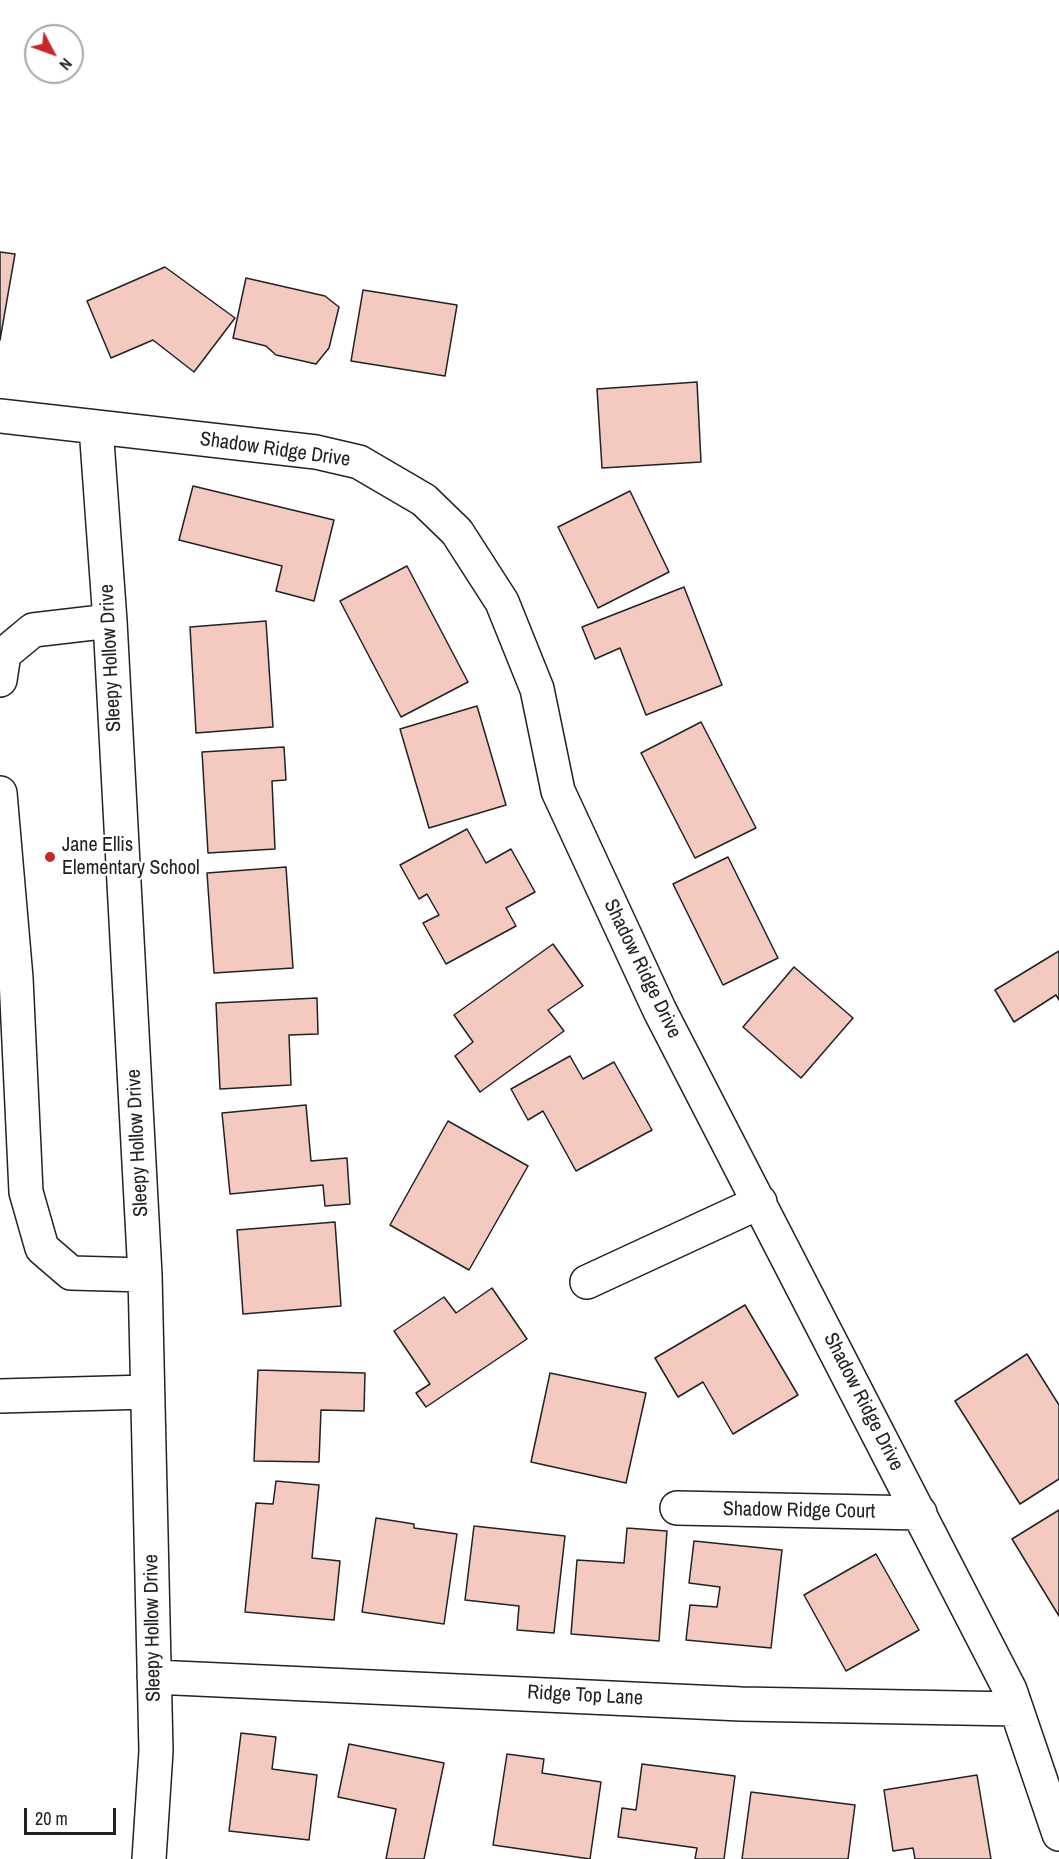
<!DOCTYPE html>
<style>
body{margin:0}
#map{position:relative;width:1059px;height:1859px;overflow:hidden;background:#fff;font-family:"Archivo Narrow",sans-serif}
canvas{display:block}
.north{position:absolute;left:24px;top:24px;width:60px;height:60px;box-sizing:border-box;background:#fff;border:2px solid #a7a7a7;border-radius:50%;rotate:131deg;font-size:16px;font-weight:700;line-height:24px;text-align:center;color:#222}
.north::after{content:'';display:block;margin:auto;width:21px;height:27px;background:#c62828;clip-path:polygon(50% 0,100% 100%,50% 72%,0 100%)}
.scale{position:absolute;left:24px;top:1808px;width:92px;height:27px;box-sizing:border-box;border:3px solid #222;border-top:0;padding-left:8px;font-size:18px;line-height:21px;white-space:nowrap;color:#222;-webkit-text-stroke:4px #fff;paint-order:stroke}
</style>
<div id="map">
<canvas width="1059" height="1859"></canvas>
<div class="north">N</div>
<div class="scale">20 m</div>
</div>
<script>
const g = document.querySelector('canvas').getContext('2d');
g.lineJoin = 'round';
function fillPath(path, color) { g.fillStyle = color; g.fill(path, 'evenodd'); }
const poly = rows => new Path2D(rows.map(r => 'M' + r).join(''));
function stroke(path, color, width, dash) { g.strokeStyle = color; g.lineWidth = width; g.lineCap = dash ? 'butt' : 'round'; g.setLineDash(dash || []); g.stroke(path); }
function label(font, color, halo, rows, align = 'center') {
  g.font = font + ' "Archivo Narrow",sans-serif'; g.lineWidth = 4.5; g.setLineDash([]); g.textBaseline = 'middle'; g.strokeStyle = halo; g.fillStyle = color; for (const [text, x, y, turn = 0] of rows) {
    g.save(); g.translate(x, y); g.rotate((+turn || 0) * Math.PI / 180); g.textAlign = isNaN(turn) ? turn : align; if (halo) g.strokeText(text, 0, 0); g.fillText(text, 0, 0); g.restore();
  }
}
const building = poly([
 [0,252,15,254,0,340,0,252],
 [165,267,235,318,194,372,153,340,111,358,87,301,165,267],
 [246,278,325,296,339,307,329,348,316,364,276,355,266,346,233,338,246,278],
 [363,290,457,305,445,376,351,361,363,290],
 [697,382,701,462,602,468,597,389,697,382],
 [193,486,334,520,314,601,276,591,282,566,179,540,193,486],
 [630,491,669,572,598,608,558,527,630,491],
 [407,566,468,682,401,717,340,601,407,566],
 [684,587,722,685,646,715,620,648,595,659,582,627,684,587],
 [266,621,273,727,196,733,190,627,266,621],
 [477,706,506,805,429,828,400,729,477,706],
 [701,722,756,828,695,858,641,753,701,722],
 [284,747,286,780,272,781,275,849,208,853,202,752,284,747],
 [467,829,486,863,511,849,535,892,506,908,516,926,446,964,423,923,439,915,427,894,419,899,400,865,467,829],
 [728,857,778,958,723,985,673,884,728,857],
 [286,867,293,968,214,973,207,873,286,867],
 [553,944,583,986,548,1010,564,1031,480,1092,455,1056,473,1042,454,1015,553,944],
 [1059,951,1059,1000,1056,995,1014,1022,995,990,1059,951],
 [794,967,853,1018,801,1078,743,1027,794,967],
 [317,998,318,1034,289,1035,291,1085,220,1089,216,1003,317,998],
 [570,1056,583,1079,614,1062,652,1130,576,1171,543,1111,528,1120,511,1089,570,1056],
 [306,1105,311,1161,347,1158,350,1204,325,1206,323,1185,230,1194,222,1113,306,1105],
 [448,1121,528,1166,469,1270,390,1225,448,1121],
 [335,1222,341,1306,243,1314,237,1230,335,1222],
 [492,1288,527,1339,426,1407,416,1393,430,1384,394,1331,444,1297,456,1313,492,1288],
 [745,1305,798,1395,733,1434,703,1382,678,1397,655,1358,745,1305],
 [1027,1354,1059,1405,1059,1479,1020,1504,955,1401,1027,1354],
 [258,1370,365,1373,364,1411,321,1410,319,1462,254,1461,258,1370],
 [550,1373,646,1393,626,1483,531,1462,550,1373],
 [276,1481,319,1485,312,1558,340,1561,334,1620,245,1612,256,1503,273,1504,276,1481],
 [1059,1510,1059,1616,1012,1539,1059,1510],
 [376,1518,414,1524,414,1528,457,1534,444,1624,362,1612,376,1518],
 [474,1526,565,1536,554,1633,517,1630,519,1606,465,1600,474,1526],
 [627,1528,667,1531,659,1641,571,1634,577,1560,624,1563,627,1528],
 [694,1541,782,1550,771,1648,686,1640,690,1605,717,1607,720,1587,689,1583,694,1541],
 [876,1554,919,1630,846,1671,804,1595,876,1554],
 [241,1733,276,1737,272,1769,317,1775,309,1840,229,1831,241,1733],
 [349,1744,444,1763,424,1859,386,1859,396,1809,338,1797,349,1744],
 [507,1754,544,1759,542,1773,601,1782,590,1859,493,1845,507,1754],
 [642,1764,735,1776,724,1859,695,1859,697,1848,618,1837,622,1808,636,1810,642,1764],
 [977,1775,991,1859,915,1859,913,1848,893,1851,884,1790,977,1775],
 [751,1792,855,1805,848,1859,742,1859,751,1792]
]);
fillPath(building, '#f3c9c0');
stroke(building, '#222', 1.5);
const minor = poly([
 [0,416,316,452,359,462,424,500,457,532,502,602,537,689,558,791,660,1011,1010,1690,1059,1834],
 [96,427,110,621,145,1275,156,1751,149,1859],
 [0,680,4,654,33,630,110,621],
 [0,793,16,978,26,1192,42,1248,71,1273,145,1275],
 [587,1282,760,1202],
 [0,1396,147,1392],
 [677,1508,920,1513],
 [154,1677,741,1704,1016,1709]
]);
stroke(minor, '#222', 36);
stroke(minor, '#fff', 33);
for (const [x, y, r, color] of [
 [50,857,6,"#c62828"]
]) { const dot = new Path2D(); dot.arc(x, y, r, 0, 2 * Math.PI); g.fillStyle = color; g.fill(dot); stroke(dot, '#fff', 2); }
label('20px', '#222', '#fff', [
 ["Shadow Ridge Drive",275,450,8],
 ["Sleepy Hollow Drive",111,658,-93],
 ["Shadow Ridge Drive",642,969,64],
 ["Sleepy Hollow Drive",138,1143,-93],
 ["Shadow Ridge Drive",863,1402,63],
 ["Shadow Ridge Court",799,1511,1],
 ["Sleepy Hollow Drive",153,1628,-91],
 ["Ridge Top Lane",585,1696,3]
]);
label('20px', '#222', '#fff', [
 ["Jane Ellis",62,846],
 ["Elementary School",62,869]
], 'left');
</script>
